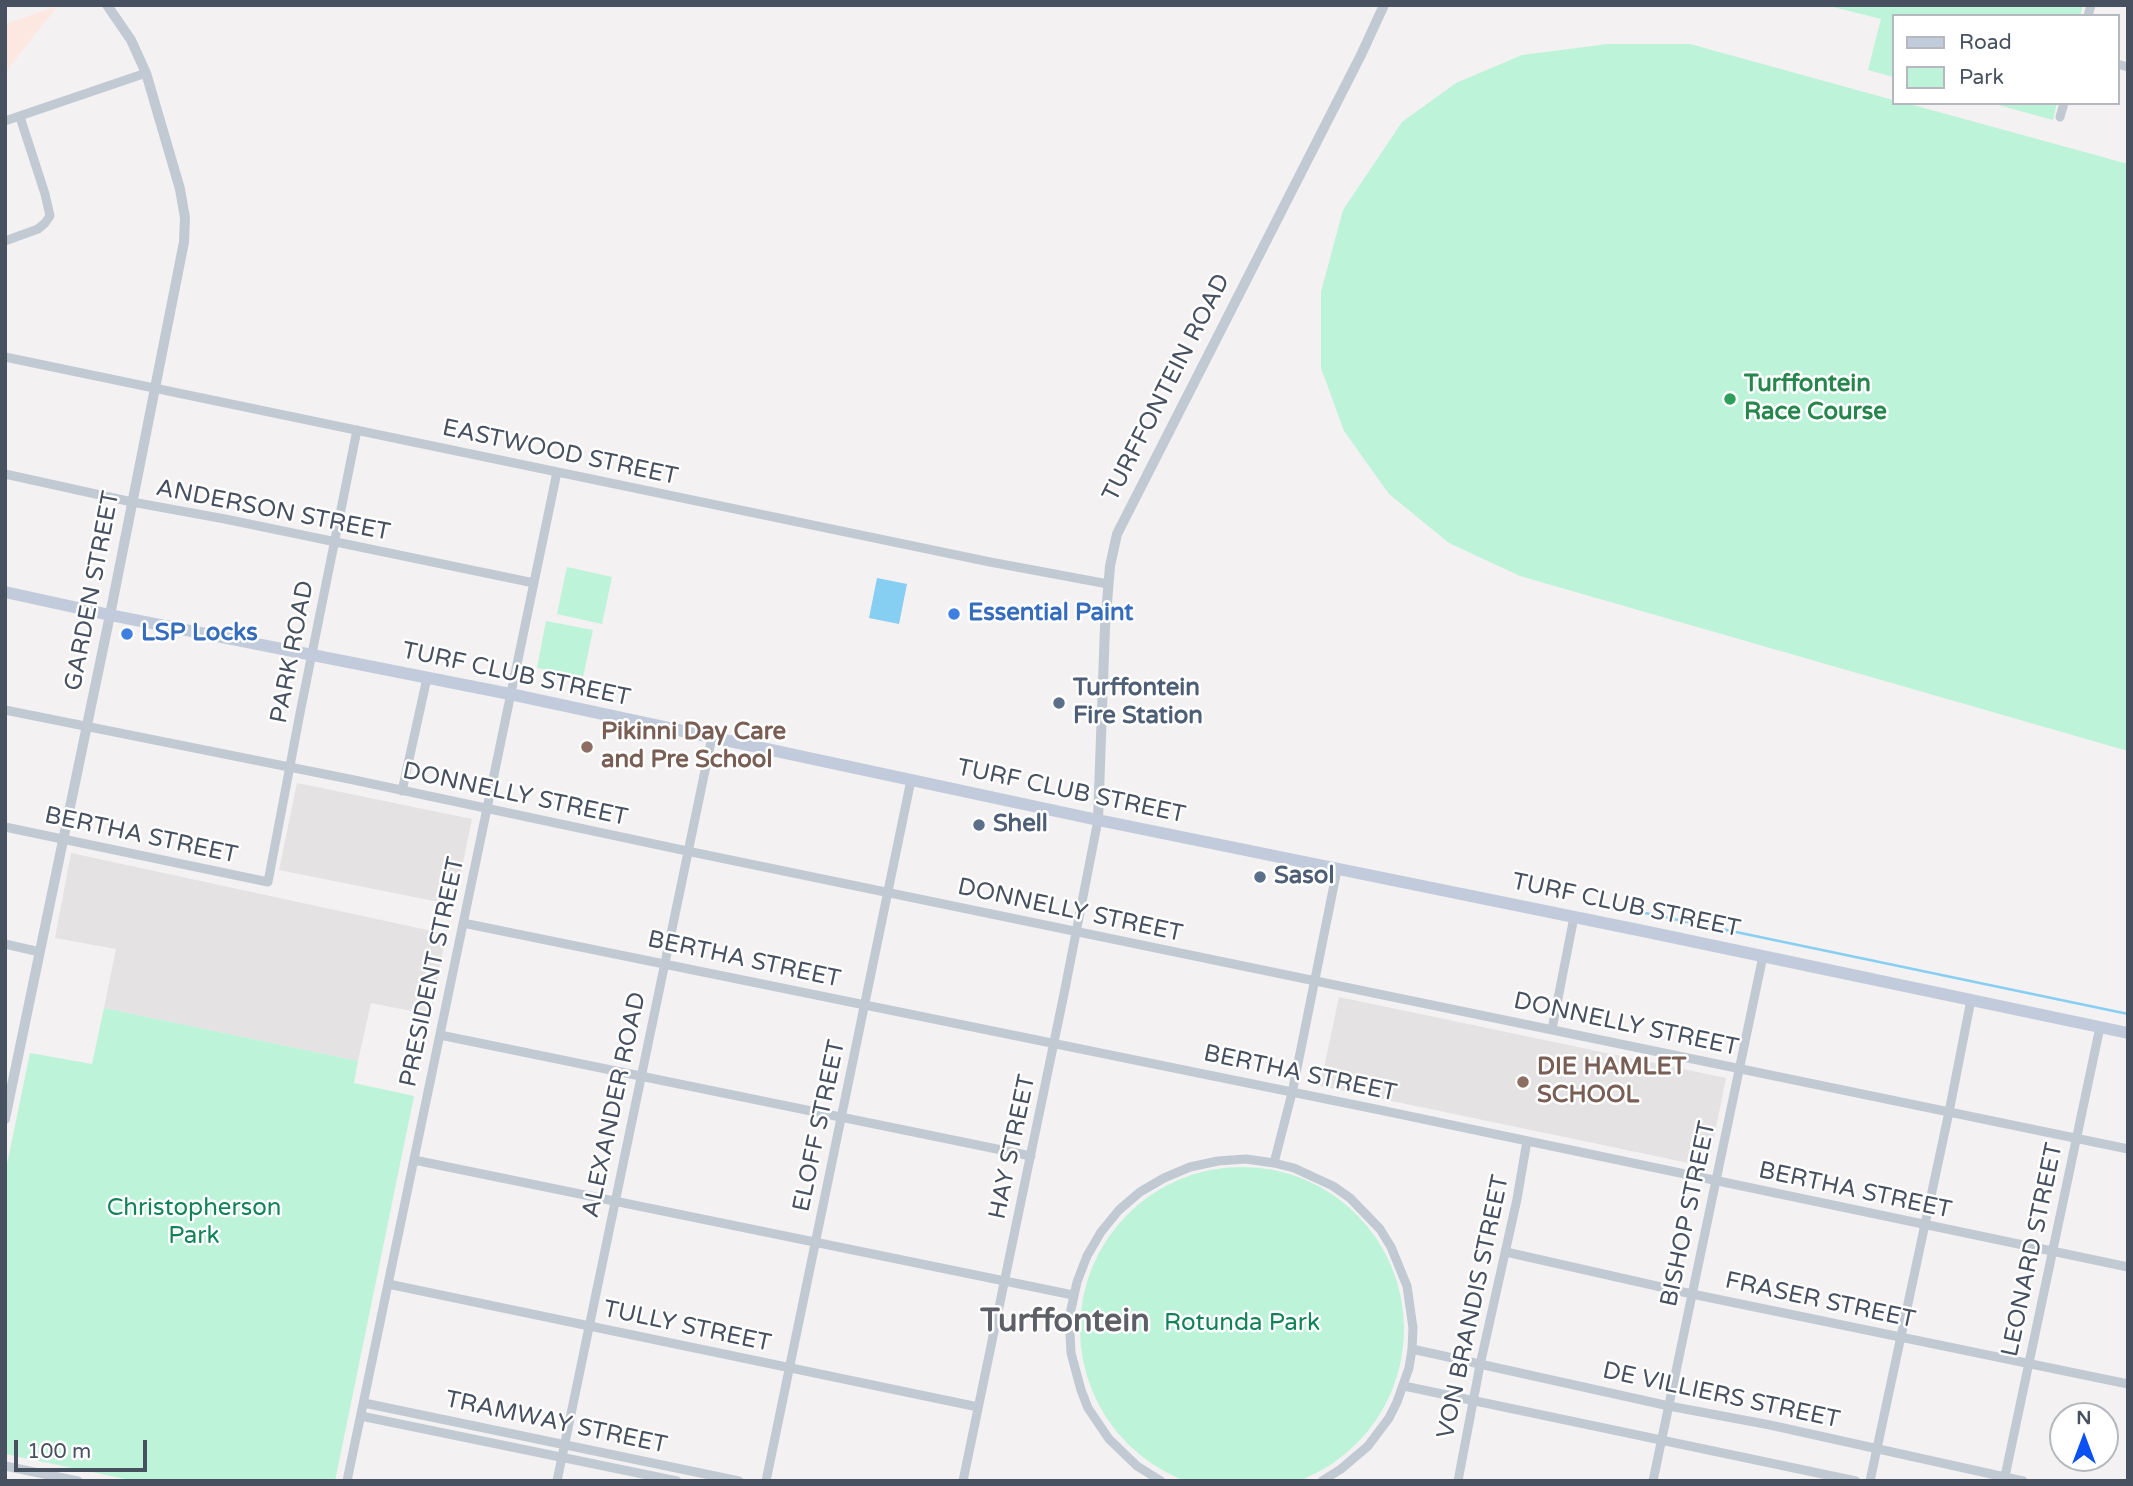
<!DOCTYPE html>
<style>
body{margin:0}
#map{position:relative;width:2133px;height:1486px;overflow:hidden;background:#f3f1f1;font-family:"Varela Round",sans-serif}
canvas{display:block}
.frame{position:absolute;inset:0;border:7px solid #475160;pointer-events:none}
.legend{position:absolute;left:1892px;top:14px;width:228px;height:91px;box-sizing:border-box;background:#fff;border:2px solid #b5b9bf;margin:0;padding:9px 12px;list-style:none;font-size:21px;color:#475160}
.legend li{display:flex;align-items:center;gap:14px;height:35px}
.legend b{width:35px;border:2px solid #b5b9bf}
.north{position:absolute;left:2049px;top:1402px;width:70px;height:70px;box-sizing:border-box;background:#fff;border:2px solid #b5b9bf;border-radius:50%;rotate:0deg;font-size:19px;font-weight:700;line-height:28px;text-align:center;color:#475160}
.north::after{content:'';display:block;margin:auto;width:24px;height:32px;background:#0b50f3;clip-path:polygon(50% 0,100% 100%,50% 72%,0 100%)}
.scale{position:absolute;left:14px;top:1440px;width:133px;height:32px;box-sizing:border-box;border:4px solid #475160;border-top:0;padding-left:9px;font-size:21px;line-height:24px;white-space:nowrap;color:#475160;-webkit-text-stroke:5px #fff;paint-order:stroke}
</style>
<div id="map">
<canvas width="2133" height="1486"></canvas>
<div class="frame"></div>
<ul class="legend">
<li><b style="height:9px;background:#c2cbdb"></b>Road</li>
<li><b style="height:19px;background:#bdf3d9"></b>Park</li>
</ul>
<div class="north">N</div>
<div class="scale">100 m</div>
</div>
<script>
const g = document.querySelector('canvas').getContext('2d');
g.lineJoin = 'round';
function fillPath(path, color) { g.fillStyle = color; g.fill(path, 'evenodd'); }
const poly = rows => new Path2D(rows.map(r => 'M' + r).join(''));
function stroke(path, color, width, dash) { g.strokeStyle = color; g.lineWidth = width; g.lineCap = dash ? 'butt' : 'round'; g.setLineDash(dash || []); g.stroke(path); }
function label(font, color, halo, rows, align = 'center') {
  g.font = font + ' "Varela Round",sans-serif'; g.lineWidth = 5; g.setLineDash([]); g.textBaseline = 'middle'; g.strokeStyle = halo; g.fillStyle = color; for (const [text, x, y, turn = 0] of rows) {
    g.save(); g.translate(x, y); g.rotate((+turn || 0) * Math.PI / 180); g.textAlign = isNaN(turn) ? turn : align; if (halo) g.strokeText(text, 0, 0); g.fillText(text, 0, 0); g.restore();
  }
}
fillPath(poly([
 [297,783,472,819,454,905,279,870],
 [71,853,446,934,431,1015,371,1003,358,1061,104,1008,116,949,55,938],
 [1339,997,1726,1078,1708,1167,1320,1086]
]), '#e4e2e3');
fillPath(poly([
 [58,6,32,38,5,73,5,24]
]), '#fde7e1');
fillPath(poly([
 [1825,5,2083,5,2080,16,1893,16,1893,77,1868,70,1881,19],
 [1608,44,1690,44,1893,100,1893,103,1906,103,2128,164,2128,751,1520,576,1449,543,1389,494,1344,431,1321,368,1321,292,1343,210,1402,122,1456,83,1522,55],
 [1991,103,2057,103,2053,120],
 [567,567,612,577,602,624,557,614],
 [546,621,593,630,583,677,537,668],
 [104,1008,358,1061,354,1083,414,1096,335,1481,135,1481,5,1454,5,1174,30,1053,92,1064],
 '1080 1329a162 162 0 1 1 324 0a162 162 0 1 1-324 0Z'
]), '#bdf3d9');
fillPath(poly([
 [877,578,907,584,899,624,869,618]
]), '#87cef3');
stroke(poly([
 [1645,913,2128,1014]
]), '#87cef3', 2.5);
stroke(poly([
 [2088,16,2091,5],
 [2117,64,2128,67],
 [2060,117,2064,103],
 [5,121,146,73],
 [5,241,38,229,45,223,50,216,45,194,20,117],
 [5,357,990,562,1108,584],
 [5,474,132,502,225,519,534,583],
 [5,710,354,780,687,851,2128,1149],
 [402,791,427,678],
 [5,827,268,882,300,713,357,430],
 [463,923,1380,1110,2128,1267],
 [5,944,40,952],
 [1552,1029,1574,917],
 [440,1035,1031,1156],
 [414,1160,1073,1295],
 [1274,1163,1292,1093,1337,870],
 [1506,1252,1692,1294,2128,1384],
 [388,1284,978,1407],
 [1412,1349,1669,1406,1770,1425,2023,1481],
 [1404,1386,1856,1481],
 [364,1403,739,1481],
 [361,1416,677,1481],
 [5,1466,78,1481],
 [347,1481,557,472],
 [557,1481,712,737],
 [766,1481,911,780],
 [963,1481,1065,989,1098,820],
 [1161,1481,1137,1466,1109,1439,1088,1408,1081,1390,1071,1353,1070,1334,1070,1314,1077,1282,1087,1256,1101,1232,1119,1210,1140,1192,1164,1178,1190,1167,1218,1161,1246,1159,1274,1163,1294,1168,1333,1186,1350,1198,1380,1229,1391,1247,1407,1286,1413,1328,1412,1349,1409,1368,1397,1402,1389,1418,1368,1446,1341,1469,1322,1481],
 [1458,1481,1480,1365,1517,1199,1527,1141],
 [1653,1481,1763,956],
 [1870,1481,1949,1112,1971,1000],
 [2004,1481,2100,1027]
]), '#c1c9d3', 9);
stroke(poly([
 [1098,820,1105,627,1110,566,1117,534,1361,55,1384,5],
 [5,1119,110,615,184,242,185,218,180,189,146,73,131,40,107,5]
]), '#c1c9d3', 10);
stroke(poly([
 [5,592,110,615,510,694,1098,820,1648,932,2128,1033]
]), '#c2cbdb', 12);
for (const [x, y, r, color] of [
 [1730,399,7,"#2e9e5b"],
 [954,614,7,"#3f7fe0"],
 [127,634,7,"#3f7fe0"],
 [1059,703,7,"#5c6f8a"],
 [587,747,7,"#8d6e63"],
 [979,825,7,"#5c6f8a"],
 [1260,877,7,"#5c6f8a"],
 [1523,1082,7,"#8d6e63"]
]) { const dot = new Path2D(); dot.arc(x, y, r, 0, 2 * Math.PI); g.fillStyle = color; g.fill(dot); stroke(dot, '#fff', 2.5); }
label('bold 24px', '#27864d', '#fff', [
 ["Turffontein",1744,385],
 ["Race Course",1744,413]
], 'left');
label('24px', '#475160', '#fff', [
 ["TURFFONTEIN ROAD",1167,388,-63],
 ["EASTWOOD STREET",560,453,12],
 ["ANDERSON STREET",273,511,11],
 ["GARDEN STREET",93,591,-79],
 ["PARK ROAD",293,652,-79],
 ["TURF CLUB STREET",516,675,12],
 ["TURF CLUB STREET",1071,792,12],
 ["DONNELLY STREET",515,795,12],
 ["BERTHA STREET",141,836,12],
 ["TURF CLUB STREET",1626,906,12],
 ["DONNELLY STREET",1070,911,12],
 ["BERTHA STREET",744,960,12],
 ["PRESIDENT STREET",433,972,-78],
 ["DONNELLY STREET",1626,1025,12],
 ["BERTHA STREET",1300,1074,12],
 ["ALEXANDER ROAD",615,1105,-78],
 ["ELOFF STREET",820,1126,-78],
 ["HAY STREET",1013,1147,-78],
 ["BERTHA STREET",1855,1191,12],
 ["BISHOP STREET",1689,1214,-78],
 ["LEONARD STREET",2033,1250,-78],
 ["FRASER STREET",1820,1301,12],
 ["VON BRANDIS STREET",1474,1307,-78],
 ["TULLY STREET",687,1327,12],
 ["DE VILLIERS STREET",1721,1396,12],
 ["TRAMWAY STREET",556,1423,12]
]);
label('bold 24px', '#366cbe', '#fff', [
 ["Essential Paint",968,614],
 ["LSP Locks",141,634]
], 'left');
label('bold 24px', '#4e5e75', '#fff', [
 ["Turffontein",1073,689],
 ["Fire Station",1073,717],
 ["Shell",993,825],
 ["Sasol",1274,877]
], 'left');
label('bold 24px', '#785e54', '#fff', [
 ["Pikinni Day Care",601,733],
 ["and Pre School",601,761],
 ["DIE HAMLET",1537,1068],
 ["SCHOOL",1537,1096]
], 'left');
label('24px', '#108359', '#fff', [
 ["Christopherson",194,1209],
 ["Park",194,1237],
 ["Rotunda Park",1242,1324]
]);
label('bold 32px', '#5d6066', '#fff', [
 ["Turffontein",1065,1323]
]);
</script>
